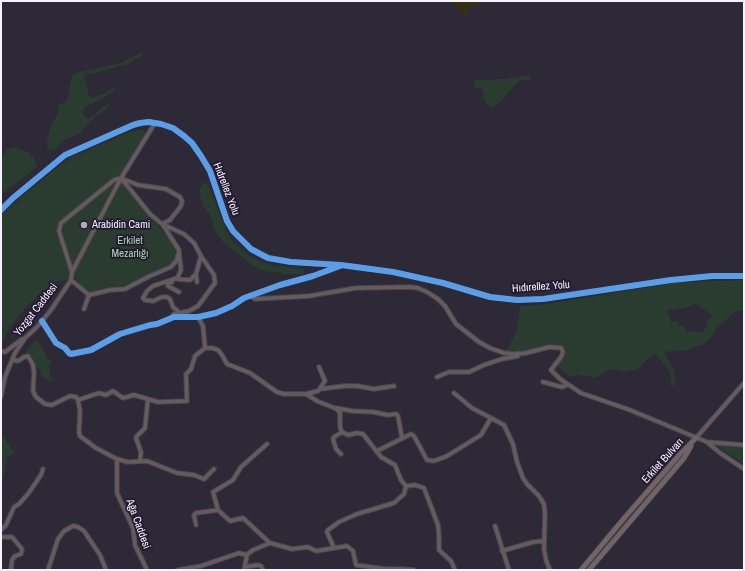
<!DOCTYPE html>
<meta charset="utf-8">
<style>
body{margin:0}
#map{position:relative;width:745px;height:571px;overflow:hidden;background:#2d2936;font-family:"Archivo Narrow",sans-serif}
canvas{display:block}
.frame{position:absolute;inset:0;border:2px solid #f6f2fe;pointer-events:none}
</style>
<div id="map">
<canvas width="745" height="571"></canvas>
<div class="frame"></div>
</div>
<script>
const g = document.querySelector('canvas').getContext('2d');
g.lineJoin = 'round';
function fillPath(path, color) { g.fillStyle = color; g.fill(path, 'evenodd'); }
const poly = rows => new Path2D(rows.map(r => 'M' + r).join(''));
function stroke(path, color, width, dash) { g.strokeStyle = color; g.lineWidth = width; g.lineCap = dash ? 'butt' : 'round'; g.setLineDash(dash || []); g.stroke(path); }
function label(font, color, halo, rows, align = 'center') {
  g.font = font + ' "Archivo Narrow",sans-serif'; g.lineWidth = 3.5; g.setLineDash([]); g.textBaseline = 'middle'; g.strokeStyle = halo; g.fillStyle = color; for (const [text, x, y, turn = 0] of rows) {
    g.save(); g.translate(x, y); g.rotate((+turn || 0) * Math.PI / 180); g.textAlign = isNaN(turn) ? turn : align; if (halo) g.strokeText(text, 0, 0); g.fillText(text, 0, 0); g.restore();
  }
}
fillPath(poly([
 [142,52,143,55,128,64,84,76,90,98,103,94,114,87,115,90,103,99,86,106,83,112,85,117,88,119,108,103,110,106,94,118,79,134,65,140,54,150,48,149,47,147,47,141,50,128,58,112,59,104,65,102,68,98,71,80,73,75,79,72,120,63],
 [530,75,532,77,531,80,523,80,516,83,503,100,493,107,490,107,486,105,483,96,483,89,474,88,475,80,503,79],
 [138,130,144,130,146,135,138,149,122,183,176,247,179,256,174,265,128,288,89,294,76,282,76,277,58,282,43,291,26,307,11,326,1,345,1,215,39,182,69,158,124,134],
 [13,148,19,148,28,152,34,158,38,166,1,195,1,157,7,149],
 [204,183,208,184,227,232,232,241,240,248,253,258,262,262,275,266,303,268,304,271,303,274,285,274,261,270,252,265,224,243,216,233,209,213,202,205,199,190,201,186],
 [744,280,744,310,735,312,717,328,711,338,704,344,687,350,664,352,674,370,676,385,670,386,671,379,670,372,655,353,636,370,623,372,611,369,596,378,579,375,569,376,557,366,565,354,565,350,562,348,556,346,522,352,506,351,513,338,517,328,520,306,541,305,680,282],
 [693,304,695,304,712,315,707,320,708,324,703,332,693,331,686,332,684,326,680,327,678,321,671,322,667,310,671,309,675,310,692,306],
 [36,339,43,348,47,358,52,361,49,366,50,374,53,380,50,382,42,377,39,368,35,368,33,360,25,353],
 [1,434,15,453,7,457,5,470,1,484],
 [714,443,744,444,744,464,719,448]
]), '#2a3b2f');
fillPath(poly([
 [451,1,488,1,468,8,466,17]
]), '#372f14');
const minor = poly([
 [121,178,150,214,162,224,184,234,194,243,201,256,196,274,190,280,177,279,181,270,179,252],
 [123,179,138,185,166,189,180,197,182,201,181,206,170,220,162,224],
 [1,210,13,198,65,155,133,125,140,123,149,122,161,124,173,128,184,136,192,143,201,156,210,171,227,221,233,231,251,249,268,258,291,262,341,265,393,272,443,283,490,297,517,300,543,299,671,280,712,276,744,276],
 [72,272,121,178],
 [196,274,197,282],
 [177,278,153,286,147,291,143,298,145,300,153,301,162,297,167,297,170,299,173,307,180,313],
 [71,280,89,295,110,290,125,289,150,276,171,267,177,260,179,250,163,225],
 [172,282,168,283,168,286,179,292],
 [251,296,255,299,309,296,356,288,411,287,418,288,427,292,438,299,445,306,456,324,479,342,490,348,504,353,515,354,526,353,549,347,561,348,563,352,561,357,551,370,560,379,581,393,630,410,707,442,744,445],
 [84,309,89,295],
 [174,317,173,315,174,314,189,311,198,306,215,283,214,275,201,256],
 [42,321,56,343,65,348,69,353,71,354,91,350,120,334,150,325,157,324,174,317,198,317,216,313,232,306,244,298,280,285,313,276,340,265],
 [205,348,212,348,218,350,222,355,227,364,250,373,277,392,284,394,306,394,317,401,337,409,340,413,340,427,342,432,348,435,357,433,363,434,381,457,395,465,401,480,406,486],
 [1,351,5,352,21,340,25,338],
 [12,360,18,361,24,357,28,356,33,365,34,373,33,391,36,397,45,404,52,405,70,396,76,397,78,400,80,411,79,432,80,436,96,448,117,459,128,462,147,461,177,473,194,475,204,479,214,469],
 [437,377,449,372,469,372,484,365,502,359,518,356],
 [543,382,562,387,567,385],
 [320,389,344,386,357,386,374,389,394,386],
 [454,393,472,408,491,418],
 [306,394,318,391,325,381,319,367],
 [1,397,5,377,15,353,25,338,37,327,51,310,71,280,72,272,59,231,61,223,114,180,121,178,155,123],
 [78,400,99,393,106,395,113,391,123,398,134,395,148,399],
 [336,408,352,411,373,412,388,415,396,414,398,416,402,438],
 [696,438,744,383],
 [707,442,720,453,744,469],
 [377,451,411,434,414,436,427,460,434,461,447,456,481,435,491,418,504,425,513,444,517,462,523,478,527,484,539,496,544,504,545,514,544,549,546,560,550,570],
 [341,454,336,449,333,439,334,437,342,432],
 [117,459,117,493,133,528,135,545,147,570],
 [140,461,141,452,136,438,137,436,145,428,148,399,158,402,187,401,186,374,191,369,195,356,205,348,203,326,198,317],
 [406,486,415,485,424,488,438,525,439,536,439,550,451,561,455,570],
 [218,510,213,492,233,480,241,467,267,444],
 [196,525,194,515,196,513,218,510,230,521,243,518,270,543,292,549,308,547,316,551,347,546,353,551,356,565,385,569,401,569,414,570],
 [495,526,509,570],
 [1,530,6,525,14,507,19,504,28,494,41,475,43,469],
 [1,537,12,537,22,549,21,554,15,556,12,560,11,570],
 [334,548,327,532,328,530,339,522,357,514,394,503,404,494,406,486],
 [502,551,533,542,544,541],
 [245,567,258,565,261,566,263,570],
 [48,570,58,539,64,531,73,526,78,527,84,531,100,555,106,570],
 [178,570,201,566,239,553,247,555],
 [244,570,247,555,249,553,253,550,270,543]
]);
const major = poly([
 [581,570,626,516,680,454,696,438],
 [589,570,684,458,691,446]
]);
stroke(minor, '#4a4651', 5.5);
stroke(major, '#4a4651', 6);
stroke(minor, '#655b5d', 3.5);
stroke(major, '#716366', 4.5);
stroke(poly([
 [1,210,13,198,65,155,133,125,140,123,149,122,161,124,173,128,184,136,192,143,201,156,210,171,227,221,233,231,251,249,268,258,291,262,341,265,393,272,443,283,490,297,517,300,543,299,671,280,712,276,744,276],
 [42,321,56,343,65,348,69,353,71,354,91,350,120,334,150,325,157,324,174,317,198,317,216,313,232,306,244,298,280,285,313,276,340,266]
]), '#5a9eea', 6);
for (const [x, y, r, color] of [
 [84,225,4,"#b0acb8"]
]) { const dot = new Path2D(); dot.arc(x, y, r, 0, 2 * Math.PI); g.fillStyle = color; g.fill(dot); stroke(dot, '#231a31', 1.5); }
label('11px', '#f6f2fe', '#231a31', [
 ["Hıdrellez Yolu",226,189,69],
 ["Hıdırellez Yolu",541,287,-4],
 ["Yozgat Caddesi",36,310,-52],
 ["Erkilet Bulvarı",663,461,-48],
 ["Ağa Caddesi",138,524,70]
]);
label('11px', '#f6f2fe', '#231a31', [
 ["Arabidin Cami",92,225]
], 'left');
label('11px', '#a6d6af', '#231a31', [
 ["Erkilet",130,241],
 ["Mezarlığı",130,254]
]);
</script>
